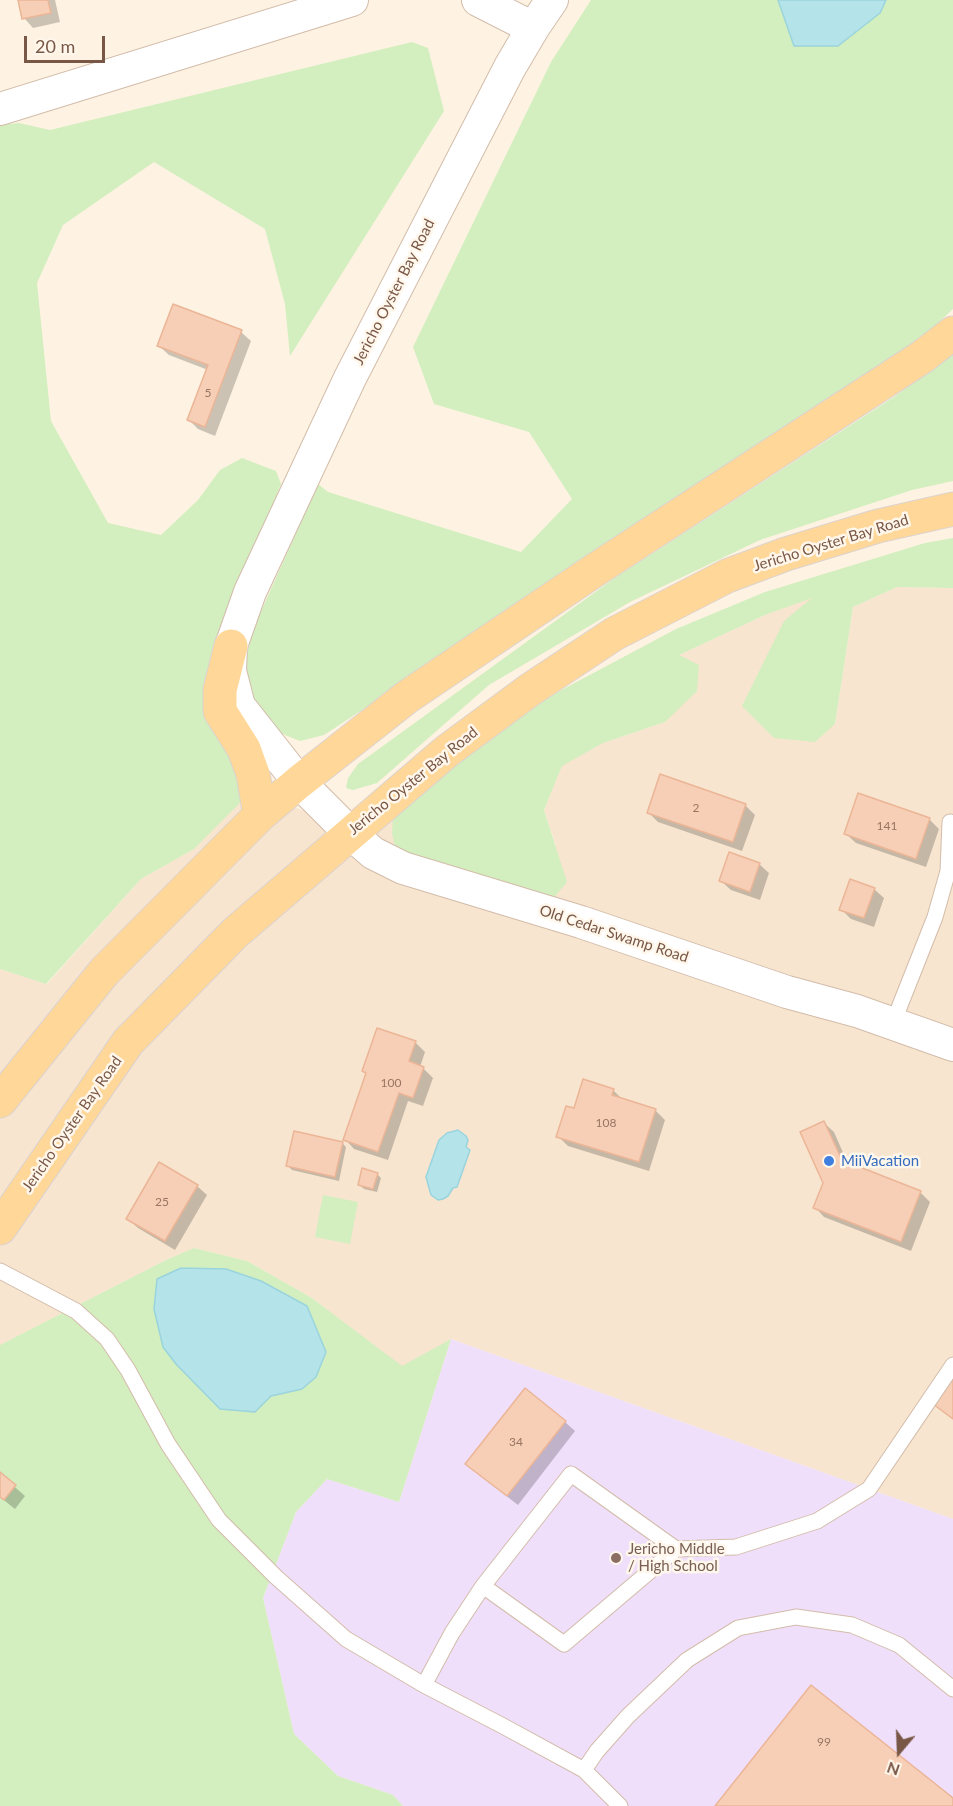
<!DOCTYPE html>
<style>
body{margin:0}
#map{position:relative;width:953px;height:1806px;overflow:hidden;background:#fef3e2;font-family:Lato,sans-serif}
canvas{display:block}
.north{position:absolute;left:869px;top:1722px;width:60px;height:60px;-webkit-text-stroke:4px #fff7eb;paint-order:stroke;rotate:199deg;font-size:16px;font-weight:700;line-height:24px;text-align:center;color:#795746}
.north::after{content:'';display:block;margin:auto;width:21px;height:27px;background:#795746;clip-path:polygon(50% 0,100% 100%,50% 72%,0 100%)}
.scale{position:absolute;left:24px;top:36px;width:81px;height:27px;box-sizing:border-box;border:3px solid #795746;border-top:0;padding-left:8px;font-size:18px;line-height:21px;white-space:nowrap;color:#795746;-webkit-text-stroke:4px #fff7eb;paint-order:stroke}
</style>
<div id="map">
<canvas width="953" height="1806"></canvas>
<div class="north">N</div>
<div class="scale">20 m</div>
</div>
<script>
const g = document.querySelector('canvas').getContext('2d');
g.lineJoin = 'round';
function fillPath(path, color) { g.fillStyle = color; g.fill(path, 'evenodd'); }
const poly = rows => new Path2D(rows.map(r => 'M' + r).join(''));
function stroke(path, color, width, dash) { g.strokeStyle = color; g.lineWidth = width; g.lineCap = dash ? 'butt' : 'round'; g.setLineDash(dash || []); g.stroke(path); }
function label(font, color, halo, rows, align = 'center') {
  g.font = font + ' Lato,sans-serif'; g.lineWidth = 5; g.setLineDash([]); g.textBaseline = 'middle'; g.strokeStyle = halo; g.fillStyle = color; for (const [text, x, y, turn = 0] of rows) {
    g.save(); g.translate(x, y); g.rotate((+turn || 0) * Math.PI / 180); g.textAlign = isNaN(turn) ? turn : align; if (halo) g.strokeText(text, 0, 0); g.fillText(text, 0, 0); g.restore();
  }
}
fillPath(poly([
 [897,587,953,588,953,1519,451,1339,402,1367,312,1298,247,1261,194,1248,166,1260,0,1345,0,969,47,984,141,879,194,849,247,792,348,825,404,800,556,846,544,810,562,765,603,743,665,722,679,655,765,615,814,597,835,724,853,607]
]), '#f7e5d0');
fillPath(poly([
 [451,1339,953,1519,953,1806,403,1806,393,1795,338,1776,294,1734,263,1598,296,1512,327,1479,399,1502]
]), '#f0dffb');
fillPath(poly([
 [591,0,778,0,794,46,880,13,886,0,953,0,953,309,906,353,324,735,300,741,270,729,249,705,242,674,245,647,318,484,328,492,521,552,572,499,529,432,434,404,413,347,551,62],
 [412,42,428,48,444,111,290,356,285,304,265,229,154,162,63,225,37,283,51,421,108,523,161,535,198,500,220,470,242,458,276,471,281,484,209,665,207,696,243,772,247,792,238,805,194,849,141,879,46,984,0,969,0,125,19,123,50,130],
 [953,353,953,481,912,490,760,540,630,602,489,685,377,783,353,790,346,788,348,778,358,764,616,577,894,397],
 [953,538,953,588,897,587,853,607,835,724,815,742,774,738,742,706,784,621,812,598,765,615,679,655,699,665,697,691,665,722,603,743,562,766,544,810,567,882,550,902,421,864,395,847,392,833,393,817,449,764,554,694,676,629,765,592,925,543],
 [323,1195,358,1202,350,1244,315,1237],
 [194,1248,247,1261,312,1298,402,1366,451,1339,399,1502,327,1479,296,1512,263,1598,294,1734,338,1776,393,1795,403,1806,0,1806,0,1345,166,1260],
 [157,1279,302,1389,271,1396,255,1412]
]), '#d3eebf');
const water = poly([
 [778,0,886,0,880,13,838,46,794,46,778,0],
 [458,1130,466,1136,468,1140,466,1147,470,1150,457,1187,453,1188,448,1196,443,1199,438,1200,431,1195,426,1177,439,1140,447,1133,458,1130],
 [181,1268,226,1269,261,1281,307,1306,326,1352,316,1377,302,1389,271,1396,255,1412,220,1409,176,1364,163,1347,154,1309,157,1279,181,1268]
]);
fillPath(water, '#b5e3ea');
stroke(water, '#9ad4dd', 1.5);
fillPath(poly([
 [19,0,55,0,60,22,33,28,24,18],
 [241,332,251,341,215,436,198,429,189,420,208,370,169,355,159,346],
 [859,795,930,820,939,829,926,867,856,843,846,834],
 [745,805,755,815,742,851,658,822,648,812],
 [759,864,769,873,760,900,731,890,721,881],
 [874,889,884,898,874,927,851,919,841,909],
 [415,1042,425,1052,420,1067,423,1068,433,1078,423,1106,408,1101,388,1160,354,1149,345,1139],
 [613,1090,624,1101,655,1110,665,1120,649,1171,568,1146,558,1136,575,1110],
 [824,1123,834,1132,848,1164,920,1192,930,1202,911,1251,824,1217,815,1207,824,1183],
 [342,1143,346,1147,339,1181,292,1170,288,1166],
 [377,1174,381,1178,377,1192,364,1189,359,1184],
 [197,1186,207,1195,175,1250,138,1228,128,1219],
 [525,1390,565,1422,575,1431,518,1505,477,1473,467,1464],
 [0,1474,25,1496,15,1509,0,1497]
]), '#0003');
const building = poly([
 [18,0,48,0,51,13,22,19,18,0],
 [173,304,242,330,205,427,187,420,208,365,157,346,173,304],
 [660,774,746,804,733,842,647,813,660,774],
 [858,793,930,818,916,859,844,834,858,793],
 [729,852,760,863,750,892,719,881,729,852],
 [850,879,875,888,864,918,839,910,850,879],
 [377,1028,416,1041,409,1061,424,1067,413,1098,399,1093,378,1152,343,1140,366,1073,362,1071,377,1028],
 [583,1079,614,1089,612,1095,656,1109,639,1162,556,1137,566,1106,574,1108,583,1079],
 [824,1121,842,1160,921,1191,901,1242,813,1208,823,1183,800,1132,824,1121],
 [294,1131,343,1142,335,1177,286,1166,294,1131],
 [159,1162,198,1185,165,1241,126,1219,159,1162],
 [362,1168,378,1173,373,1189,358,1185,362,1168],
 [953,1378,953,1419,933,1404,953,1378],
 [525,1388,566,1421,507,1496,465,1464,525,1388],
 [0,1472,16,1485,4,1500,0,1497,0,1472],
 [811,1685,953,1798,953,1806,715,1806,811,1685]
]);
fillPath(building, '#f7cfb7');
stroke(building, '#ebb596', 1.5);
const lane = poly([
 [893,1023,935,917,948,871,950,822],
 [0,1271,76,1311,107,1339,128,1370,168,1444,219,1520,276,1577,346,1639,424,1685,503,1726,584,1770,620,1806],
 [483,1586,564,1644,676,1549],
 [424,1685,452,1633,483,1586,571,1474,676,1549,736,1547,817,1521,869,1489,953,1365],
 [584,1770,597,1751,628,1716,687,1660,738,1628,796,1617,852,1625,899,1645,953,1689]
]);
const street = poly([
 [478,0,533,28],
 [552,0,533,28,510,67,350,378,250,592,231,646,230,671,239,706,299,782,350,833,373,853,403,868,581,922,787,992,857,1011,953,1045],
 [0,109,352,0]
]);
const primary = poly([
 [231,646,220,690,220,711,244,749,253,774,260,815],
 [0,1101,104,972,260,815,299,782,407,697,595,570,922,357,953,333],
 [0,1228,128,1042,235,933,447,751,531,689,614,634,727,576,786,554,878,526,953,509]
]);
stroke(lane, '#d3bcaa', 17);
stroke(street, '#d3bcaa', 34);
stroke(primary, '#dcd3cf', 35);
stroke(lane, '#fff', 15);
stroke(street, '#fff', 32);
stroke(primary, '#ffd799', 33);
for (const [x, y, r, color] of [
 [829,1161,6,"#3f7fe0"],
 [616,1558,6,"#8d6e63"]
]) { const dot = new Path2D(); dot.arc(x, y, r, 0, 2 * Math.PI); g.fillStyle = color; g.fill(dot); stroke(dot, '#fff7eb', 2); }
label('12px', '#987562', null, [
 ["5",208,393],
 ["2",696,808],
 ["141",887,826],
 ["100",391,1083],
 ["108",606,1123],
 ["25",162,1202],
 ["34",516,1442],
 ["99",824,1742]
]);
label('15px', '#795746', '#fff7eb', [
 ["Jericho Oyster Bay Road",394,292,-63],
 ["Jericho Oyster Bay Road",831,543,-17],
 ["Jericho Oyster Bay Road",413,781,-39],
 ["Old Cedar Swamp Road",614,934,18],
 ["Jericho Oyster Bay Road",72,1124,-55]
]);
label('15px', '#366cbe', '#fff7eb', [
 ["MiiVacation",841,1161]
], 'left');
label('15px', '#785e54', '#fff7eb', [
 ["Jericho Middle",628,1549],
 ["/ High School",628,1566]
], 'left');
</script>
